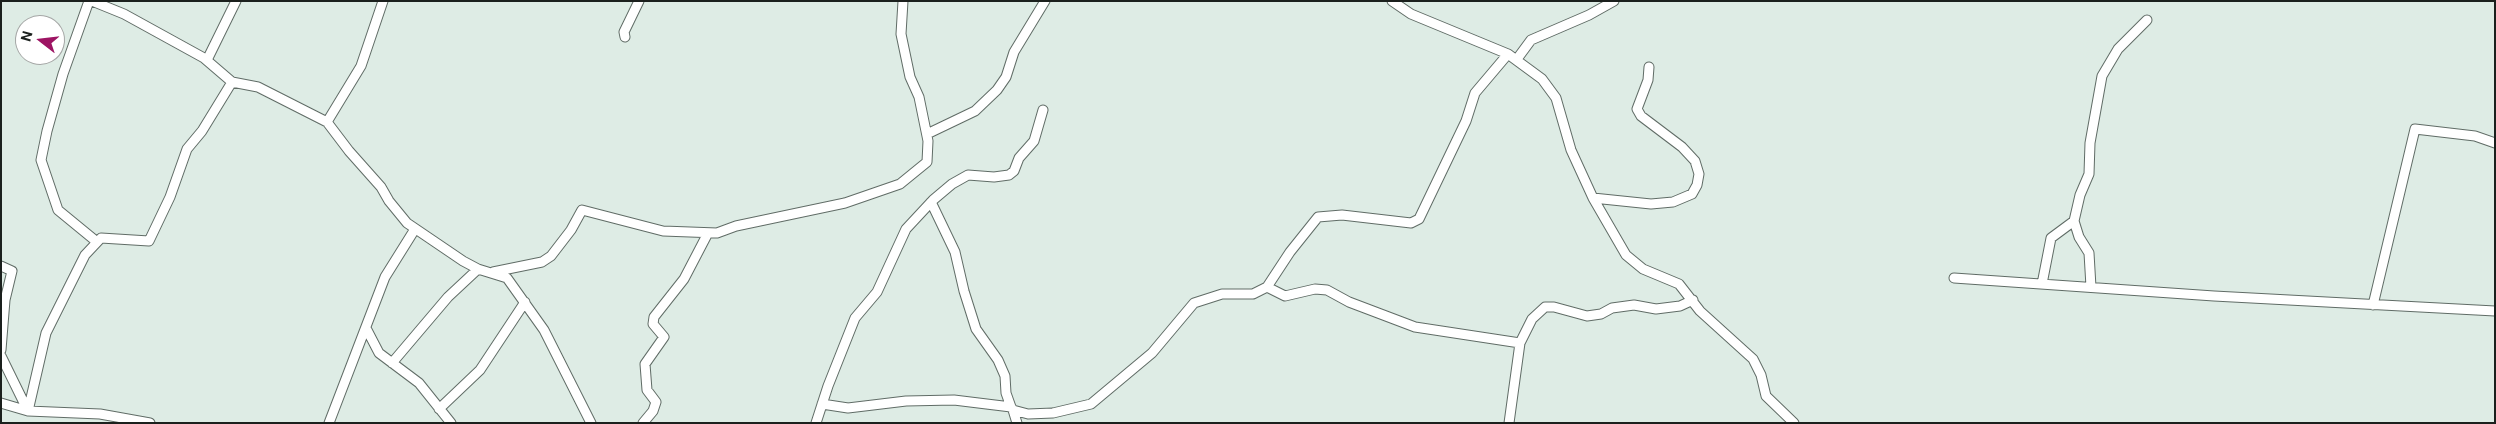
<!DOCTYPE html>
<style>
body{margin:0}
#map{position:relative;width:2496px;height:424px;overflow:hidden;background:#deece5;font-family:Roboto,sans-serif}
canvas{display:block}
.frame{position:absolute;inset:0;border:2px solid #1b201d;pointer-events:none}
.north{position:absolute;left:15px;top:15px;width:50px;height:50px;box-sizing:border-box;background:#fff;border:1px solid #a4a6a5;border-radius:50%;rotate:286deg;font-size:14px;font-weight:700;line-height:20px;text-align:center;color:#1b201d}
.north::after{content:'';display:block;margin:auto;width:18px;height:22px;background:#9d1463;clip-path:polygon(50% 0,100% 100%,50% 72%,0 100%)}
</style>
<div id="map">
<canvas width="2496" height="424"></canvas>
<div class="frame"></div>
<div class="north">N</div>
</div>
<script>
const g = document.querySelector('canvas').getContext('2d');
g.lineJoin = 'round';
const poly = rows => new Path2D(rows.map(r => 'M' + r).join(''));
function stroke(path, color, width, dash) { g.strokeStyle = color; g.lineWidth = width; g.lineCap = dash ? 'butt' : 'round'; g.setLineDash(dash || []); g.stroke(path); }
const minor = poly([
 [89,1,63,74,47,131,41,160,58,210,97,242],
 [92,1,124,14,204,58,232,82,258,87,327,122,361,66,383,1],
 [1392,1,1411,14,1508,54,1542,79,1556,98,1571,150,1593,198,1651,204,1673,202,1692,194,1697,185,1699,174,1695,161,1682,147,1641,116,1637,109,1648,80,1649,67],
 [625,37,624,32,639,1],
 [1517,59,1531,40,1589,15,1614,1],
 [207,60,236,1],
 [327,122,349,151,381,187,389,201,407,223,463,261,478,269,507,278,544,330,591,423],
 [927,134,975,111,997,90,1006,77,1014,52,1045,1],
 [1593,198,1626,255,1643,269,1679,284,1700,311,1753,359,1761,375,1766,396,1794,423],
 [931,202,955,252,964,291,976,329,998,360,1005,376,1006,393,1011,407],
 [2074,221,2079,237,2089,253,2091,287],
 [1,266,12,271,5,300,1,350],
 [493,272,542,262,551,256,571,230,582,210,663,231,717,233,736,226,845,203,900,184,927,162,928,141,919,97,910,77,901,34,903,1],
 [1954,278,2214,296,2495,311],
 [2042,284,2051,238,2074,221,2080,195,2089,174,2090,143,2102,76,2118,49,2147,20],
 [1267,287,1285,296,1315,289,1327,290,1349,302,1415,327,1520,343],
 [2373,305,2415,129,2475,136,2495,143],
 [366,328,379,353,419,383,451,423],
 [1,356,28,411],
 [392,363,448,297,478,269],
 [1,403,28,411,100,414,150,423],
 [822,404,848,408,906,401,954,400,1011,407,1013,410,1028,414,1053,413,1091,404,1152,353,1194,303,1222,294,1253,294,1267,287,1290,252,1318,217,1342,215,1411,223,1419,219,1466,121,1475,93,1508,54],
 [439,409,480,370,525,302],
 [1013,410,1017,423],
 [28,411,46,333,85,255,101,238,149,241,170,197,187,149,202,131,232,82],
 [329,423,385,277,415,229],
 [643,423,653,411,656,402,647,390,645,364,664,337,653,324,654,317,684,279,708,233],
 [816,423,828,386,855,318,877,292,906,229,933,200,952,184,968,175,994,177,1009,175,1014,171,1019,158,1034,141,1043,110],
 [1509,423,1520,343,1532,319,1545,307,1554,307,1587,316,1601,314,1612,308,1634,305,1656,309,1680,306,1693,300]
]);
stroke(minor, '#606c66', 11);
stroke(minor, '#fff', 9);
</script>
